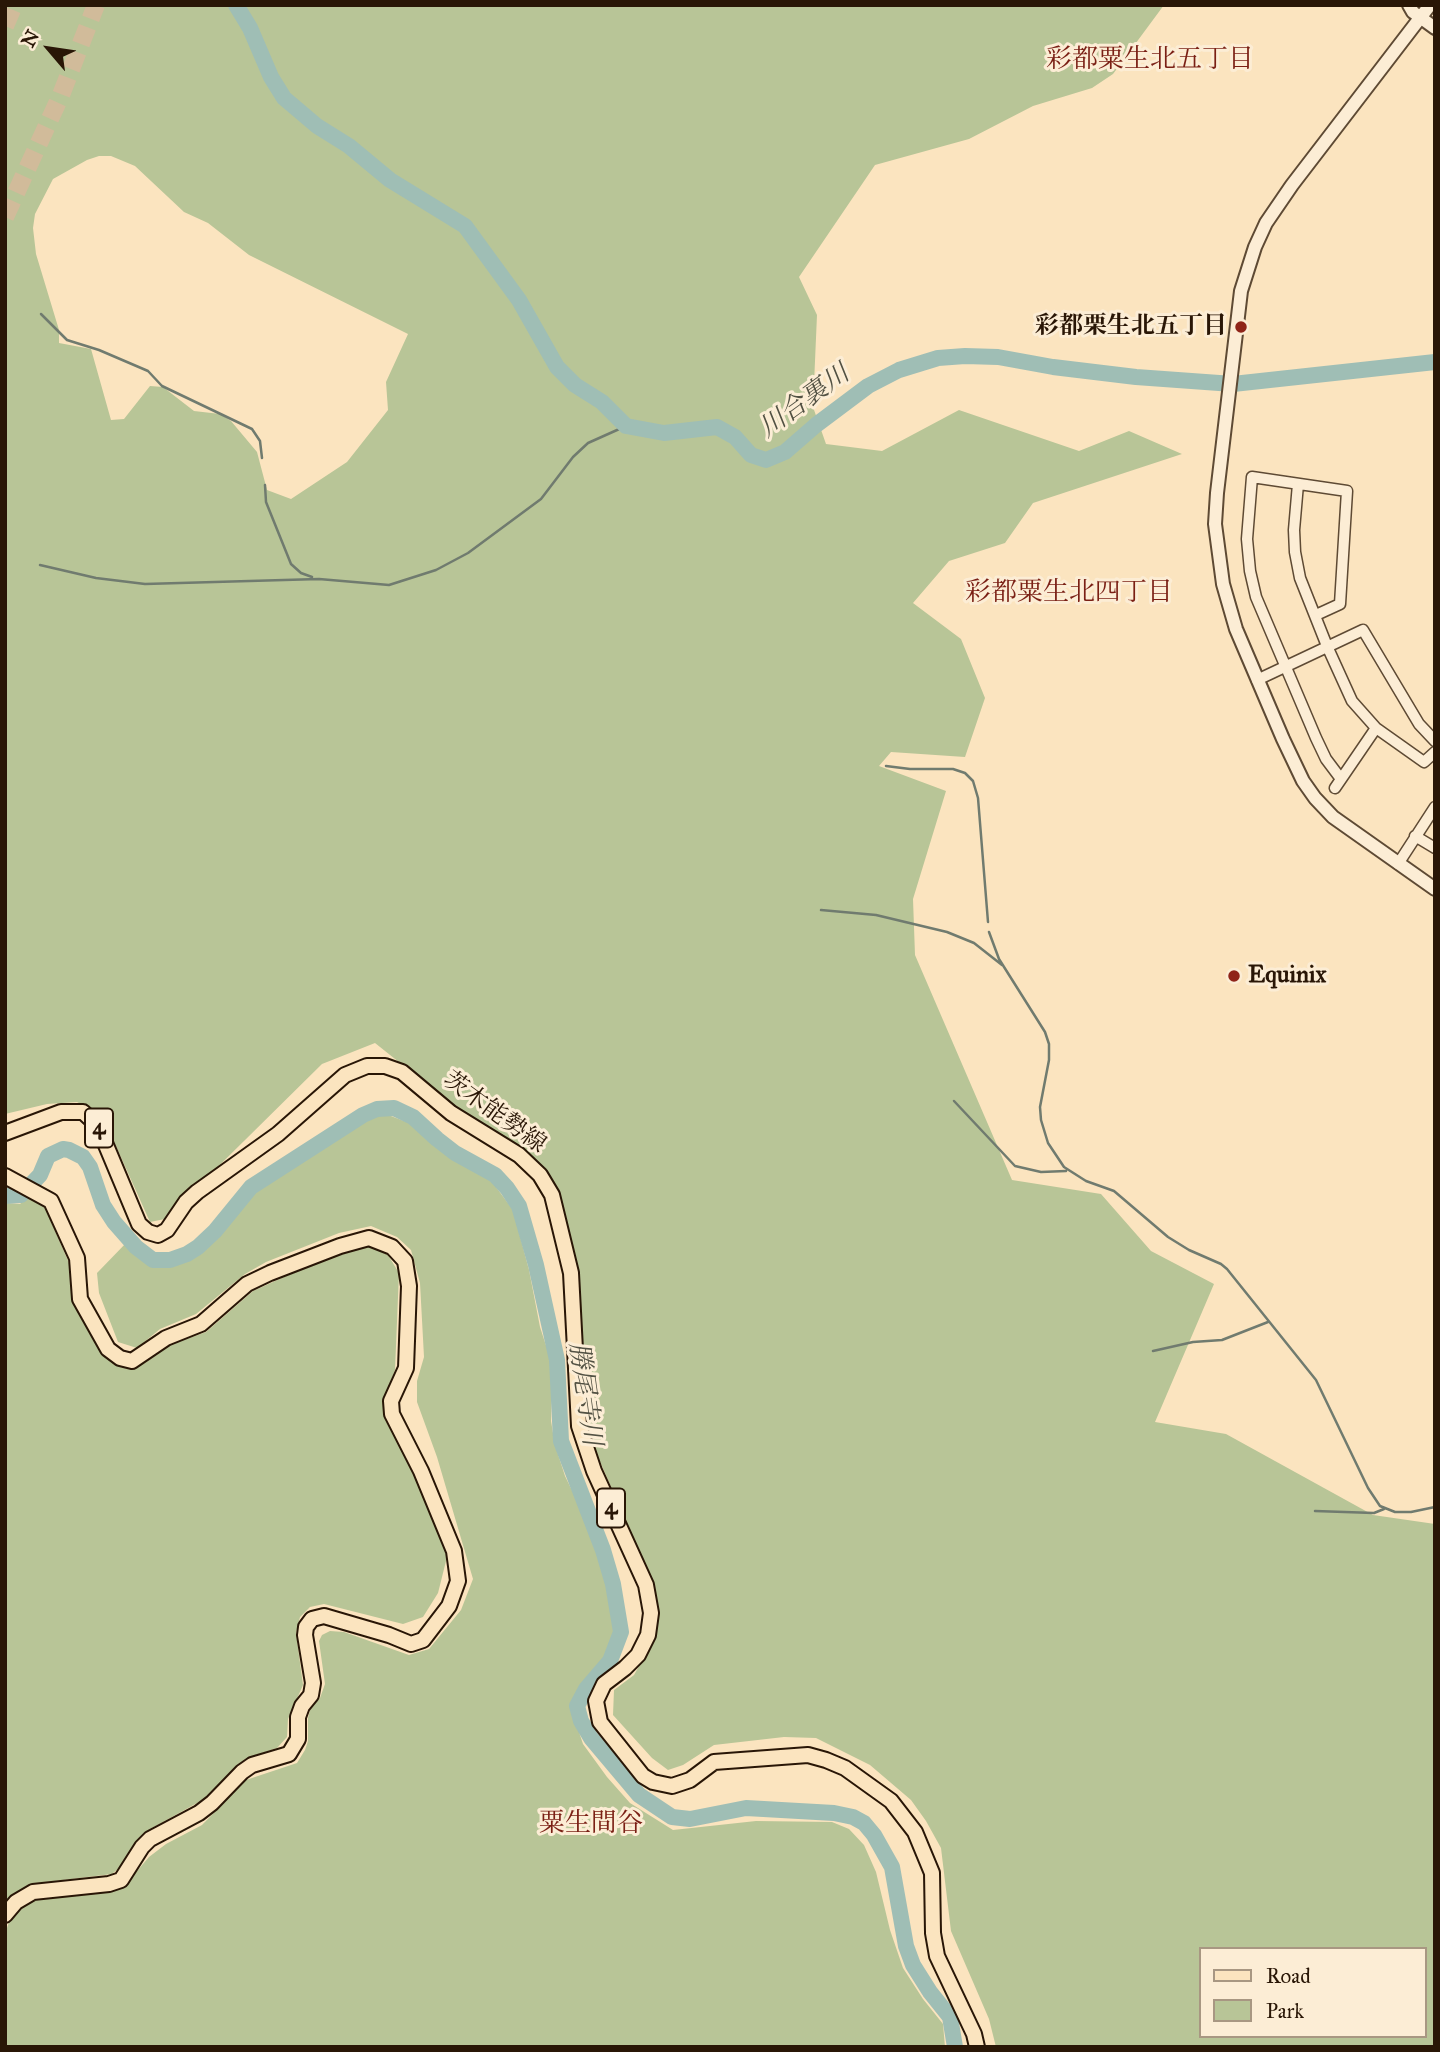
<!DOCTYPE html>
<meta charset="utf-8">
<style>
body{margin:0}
#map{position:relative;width:1440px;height:2052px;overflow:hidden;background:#fbe4bf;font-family:"IM FELL Great Primer",serif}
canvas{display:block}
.frame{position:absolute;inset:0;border:7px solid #291606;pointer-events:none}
.legend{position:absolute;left:1199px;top:1947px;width:228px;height:91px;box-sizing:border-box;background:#fcedd5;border:2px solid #a89782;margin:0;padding:9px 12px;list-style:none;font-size:21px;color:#291606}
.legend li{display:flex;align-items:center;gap:14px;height:35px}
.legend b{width:35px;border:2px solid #a89782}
.north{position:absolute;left:14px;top:14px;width:70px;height:70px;-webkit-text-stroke:5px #fcedd5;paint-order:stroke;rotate:299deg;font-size:19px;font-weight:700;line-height:28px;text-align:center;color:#291606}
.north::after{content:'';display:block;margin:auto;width:24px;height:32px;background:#291606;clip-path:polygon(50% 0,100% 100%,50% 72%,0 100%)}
</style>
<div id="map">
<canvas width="1440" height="2052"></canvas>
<div class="frame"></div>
<ul class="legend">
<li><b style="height:9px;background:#fbe4bf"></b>Road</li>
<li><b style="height:19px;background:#b8c597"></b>Park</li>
</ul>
<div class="north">N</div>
</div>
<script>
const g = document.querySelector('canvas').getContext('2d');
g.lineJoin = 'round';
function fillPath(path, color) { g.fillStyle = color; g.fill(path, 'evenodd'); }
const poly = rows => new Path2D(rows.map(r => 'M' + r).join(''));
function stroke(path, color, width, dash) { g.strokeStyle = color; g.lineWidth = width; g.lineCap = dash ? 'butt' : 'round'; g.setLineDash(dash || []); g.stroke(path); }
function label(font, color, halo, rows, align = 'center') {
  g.font = font + ' "IM FELL Great Primer","Noto Serif JP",serif'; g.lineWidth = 6; g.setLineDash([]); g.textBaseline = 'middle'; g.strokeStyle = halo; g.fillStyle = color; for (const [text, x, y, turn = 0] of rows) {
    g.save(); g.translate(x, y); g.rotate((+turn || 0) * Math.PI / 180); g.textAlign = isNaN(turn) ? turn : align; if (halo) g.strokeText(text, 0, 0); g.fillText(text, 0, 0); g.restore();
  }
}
fillPath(poly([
 [5,5,1164,5,1113,74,1092,88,1033,106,969,139,875,165,799,277,817,315,813,407,826,444,882,451,959,410,1079,451,1129,431,1182,454,1033,503,1005,543,949,561,913,603,961,639,985,698,965,757,891,752,879,766,946,791,913,899,915,955,1012,1180,1101,1194,1151,1251,1214,1284,1155,1422,1226,1434,1373,1515,1435,1524,1435,2047,996,2047,989,2019,951,1931,941,1848,926,1821,911,1800,870,1765,816,1738,784,1737,714,1745,683,1765,668,1770,652,1758,613,1715,614,1690,634,1675,655,1637,659,1613,653,1583,584,1425,556,1194,464,1114,375,1043,322,1064,165,1219,150,1222,102,1115,77,1102,47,1104,5,1114],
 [99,156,111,156,135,166,184,212,208,223,249,255,408,334,386,382,388,410,347,462,291,499,267,490,257,452,231,421,220,414,194,411,163,387,150,386,124,419,111,420,91,349,59,343,59,330,36,254,33,228,35,214,53,179,87,160],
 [1200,1949,1424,1949,1424,2036,1200,2036],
 [383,1113,409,1123,452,1159,490,1179,513,1210,529,1270,540,1327,552,1364,551,1421,555,1445,565,1476,580,1507,599,1556,617,1633,605,1658,590,1677,580,1686,571,1708,583,1744,607,1777,630,1803,673,1830,756,1821,832,1822,849,1829,864,1845,876,1872,890,1930,903,1968,923,1999,943,2024,945,2047,5,2047,6,1931,10,1919,20,1908,39,1898,112,1892,126,1884,149,1857,166,1844,202,1825,246,1780,297,1763,305,1750,308,1741,308,1718,311,1707,320,1698,325,1684,319,1641,322,1635,330,1631,344,1632,409,1655,429,1649,461,1610,473,1579,437,1457,417,1402,417,1381,424,1357,420,1283,411,1250,397,1237,371,1226,339,1233,266,1262,245,1274,196,1314,160,1329,137,1348,118,1342,99,1293,97,1273,128,1241,136,1253,158,1266,174,1265,192,1259,220,1234,240,1206,256,1190,353,1126],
 [29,1195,45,1208,69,1263,74,1302,104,1354,118,1365,131,1368,145,1363,170,1345,206,1332,253,1291,344,1250,368,1246,388,1255,399,1273,395,1370,383,1401,385,1417,417,1478,447,1557,438,1593,423,1617,403,1624,324,1604,310,1607,300,1617,296,1633,303,1685,288,1719,287,1737,277,1748,250,1757,239,1764,206,1798,145,1832,119,1868,112,1874,31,1884,5,1903,5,1203,20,1204]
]), '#b8c597');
stroke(poly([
 [41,314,67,340,99,350,148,371,162,386,252,429,260,441,262,458],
 [265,485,266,502,291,564,301,573,312,577],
 [40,565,96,578,145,584,319,579,389,585,436,570,468,553,541,499,573,457,588,443,626,426],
 [886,766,910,769,953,769,965,773,973,781,978,798,988,922],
 [821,910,876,915,947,932,974,943,1002,965],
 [989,932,999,959,1045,1032,1049,1044,1049,1060,1040,1107,1041,1120,1048,1143,1064,1167,1086,1181,1114,1191,1168,1237,1189,1250,1221,1264,1227,1269,1316,1380,1368,1488,1380,1506,1395,1512,1411,1512,1435,1507],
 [954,1101,1015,1166,1041,1172,1066,1171],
 [1153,1351,1193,1342,1222,1340,1268,1322],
 [1315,1511,1374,1513,1384,1509]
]), '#707b6f', 2.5);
stroke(poly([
 [236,5,250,28,271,77,284,98,317,126,349,146,390,180,465,226,519,300,557,367,575,385,602,402,626,426,664,433,717,427,735,437,751,455,766,460,785,452,816,425,868,386,899,370,938,358,965,356,998,357,1053,367,1136,377,1233,384,1435,362],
 [5,1196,21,1195,40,1175,48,1156,63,1149,69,1150,83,1157,90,1167,103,1205,114,1222,136,1247,153,1260,170,1260,187,1254,198,1247,215,1231,251,1187,363,1115,377,1109,394,1108,413,1117,437,1139,455,1153,495,1175,507,1188,519,1206,536,1265,557,1360,561,1441,603,1550,613,1584,621,1632,610,1661,586,1689,577,1706,581,1721,591,1738,639,1795,672,1817,690,1819,746,1808,834,1813,853,1817,864,1823,874,1835,892,1867,906,1946,913,1965,930,1992,950,2017,955,2047]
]), '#9fbeb5', 16);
stroke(poly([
 [5,26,14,5],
 [5,217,61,95,96,5]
]), '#d1bb9a', 18, [18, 9]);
const minor = poly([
 [1298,484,1294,530,1295,552,1300,578,1327,646,1352,701,1376,728,1424,762,1435,752],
 [1316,615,1340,604,1347,491,1252,477,1247,539,1250,571,1256,597,1316,738,1326,759,1341,779],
 [1257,680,1363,630,1419,724,1435,741],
 [1335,788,1376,728],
 [1415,836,1435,848],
 [1398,864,1435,807]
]);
const tertiary = poly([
 [1409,5,1413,12,1435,28],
 [1430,5,1292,185,1266,223,1255,247,1241,291,1217,493,1215,524,1223,584,1236,629,1283,739,1303,781,1315,798,1333,817,1435,889]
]);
const primary = poly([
 [5,1133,61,1112,83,1112,98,1126,139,1224,148,1232,158,1235,167,1230,186,1202,197,1192,278,1134,345,1075,367,1066,385,1066,402,1072,451,1113,519,1155,540,1175,552,1195,571,1273,579,1426,594,1471,646,1585,651,1613,648,1635,638,1655,625,1668,604,1684,596,1701,600,1722,643,1776,653,1782,672,1786,690,1780,714,1762,808,1755,826,1760,845,1768,891,1801,915,1832,932,1873,933,1933,937,1956,974,2034,977,2047],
 [5,1176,51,1201,77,1258,80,1299,108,1349,120,1358,132,1361,166,1338,201,1324,247,1284,270,1273,340,1246,369,1238,392,1247,405,1261,409,1286,406,1368,391,1401,392,1414,421,1471,454,1551,458,1581,449,1606,423,1640,411,1644,389,1635,324,1616,312,1619,306,1627,305,1635,313,1683,311,1695,302,1706,298,1717,298,1739,289,1754,252,1765,242,1772,212,1803,199,1813,150,1839,142,1847,121,1880,109,1884,33,1892,16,1902,5,1915]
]);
stroke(minor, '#5e4a34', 13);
stroke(tertiary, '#5e4a34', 16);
stroke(primary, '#291606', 18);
stroke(minor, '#fcedd5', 10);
stroke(tertiary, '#fcedd5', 12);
stroke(primary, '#fbe4bf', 14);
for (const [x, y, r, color] of [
 [1241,327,7,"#8f2418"],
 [1234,976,7,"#8f2418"]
]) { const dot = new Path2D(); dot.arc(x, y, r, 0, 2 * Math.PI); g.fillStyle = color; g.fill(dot); stroke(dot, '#fcedd5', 2.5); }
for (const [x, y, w] of [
 [99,1128,28],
 [611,1508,28]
]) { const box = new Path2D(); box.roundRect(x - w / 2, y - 19.5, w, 39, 5); g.fillStyle = '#fcedd5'; g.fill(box); stroke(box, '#291606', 2); }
label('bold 23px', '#291606', null, [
 ["4",99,1128],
 ["4",611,1508]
]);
label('bold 24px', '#291606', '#fcedd5', [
 ["彩都栗生北五丁目",1227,327],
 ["Equinix",1248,976,"left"]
], 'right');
label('24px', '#291606', '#fcedd5', [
 ["茨木能勢線",494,1113,36]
]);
label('26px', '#7a1f14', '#fcedd5', [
 ["彩都粟生北五丁目",1150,61],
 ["彩都粟生北四丁目",1069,594],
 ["粟生間谷",591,1825]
]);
label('italic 26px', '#525143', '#fcedd5', [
 ["川合裏川",805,402,-36],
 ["勝尾寺川",584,1394,82]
]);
</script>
